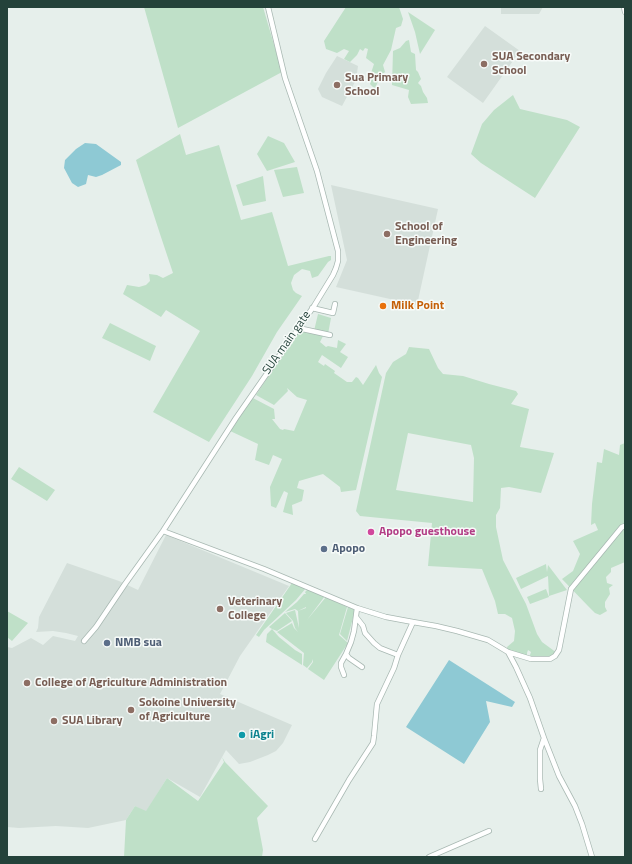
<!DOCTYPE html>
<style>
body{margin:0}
#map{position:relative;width:632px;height:864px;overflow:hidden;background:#e6efeb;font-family:"Titillium Web",sans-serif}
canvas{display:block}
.frame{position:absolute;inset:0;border:8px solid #24423a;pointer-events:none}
</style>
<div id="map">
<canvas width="632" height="864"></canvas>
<div class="frame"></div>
</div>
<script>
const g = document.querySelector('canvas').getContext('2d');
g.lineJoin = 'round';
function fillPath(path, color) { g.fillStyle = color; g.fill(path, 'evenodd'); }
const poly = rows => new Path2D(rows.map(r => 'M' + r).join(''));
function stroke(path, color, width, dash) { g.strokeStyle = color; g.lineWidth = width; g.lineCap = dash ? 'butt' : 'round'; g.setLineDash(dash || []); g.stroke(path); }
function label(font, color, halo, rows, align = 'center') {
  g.font = font + ' "Titillium Web",sans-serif'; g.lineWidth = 3; g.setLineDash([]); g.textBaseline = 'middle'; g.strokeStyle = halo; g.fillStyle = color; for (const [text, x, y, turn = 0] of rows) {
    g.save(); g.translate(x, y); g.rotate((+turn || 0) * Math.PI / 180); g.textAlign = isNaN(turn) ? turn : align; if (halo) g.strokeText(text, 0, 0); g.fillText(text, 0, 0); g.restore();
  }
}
fillPath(poly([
 [501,7,543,7,539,14,501,14],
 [485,26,520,51,483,103,447,77],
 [337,56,358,66,356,80,342,106,322,97,318,89,326,73],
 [331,185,438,209,417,305,336,287,347,260],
 [166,535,289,586,240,656,220,694,292,725,283,743,276,751,268,755,250,762,239,764,226,750,200,797,167,778,146,812,135,806,126,820,88,828,56,826,19,828,7,827,7,647,12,648,31,638,43,645,53,636,75,641,78,636,66,633,53,631,36,632,38,628,39,617,67,563,119,581,138,590]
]), '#d4dfda');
fillPath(poly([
 [144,7,263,7,282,72,178,128],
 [346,7,399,7,403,19,401,26,396,28,391,50,383,65,385,72,380,76,375,89,370,84,373,75,371,73,374,64,366,58,368,49,365,48,363,51,360,49,357,55,350,62,344,59,349,51,344,49,337,53,326,49,324,41],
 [408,12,435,30,420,54,415,32],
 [409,40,411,52,415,54,416,70,418,72,421,79,418,83,421,86,423,92,427,98,428,103,411,104,408,97,409,90,392,85,393,51,400,48,406,41],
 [513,95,520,109,567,120,580,127,535,198,481,163,471,154,482,124,494,110],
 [180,134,186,155,219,145,241,220,272,212,288,266,329,256,331,256,331,260,328,262,318,276,312,278,310,271,302,269,294,275,291,283,293,290,296,293,302,296,277,332,252,376,209,442,153,412,200,331,166,310,161,317,123,294,127,285,139,287,146,285,150,281,149,274,157,275,163,278,173,273,160,234,136,160],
 [268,136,284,143,295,162,267,171,257,154],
 [297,167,304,193,283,197,274,170],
 [263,176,266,201,243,206,236,185],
 [318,314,331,318,328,334,324,334,320,342,326,347,328,346,337,348,338,340,346,344,340,352,348,357,341,368,322,355,318,362,324,366,325,364,335,371,334,373,347,382,352,382,356,377,358,378,363,385,376,365,379,373,382,377,356,490,341,492,340,487,323,474,299,481,297,488,304,490,302,501,292,505,293,515,283,512,288,493,284,491,276,508,271,506,270,487,282,459,273,455,269,465,255,460,258,444,228,430,251,397,274,409,275,419,272,419,280,429,283,430,284,429,294,431,307,400,297,397,287,388,288,391,274,405,256,395,299,330,314,331],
 [110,323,156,346,150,361,102,338],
 [409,347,429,349,438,368,443,374,463,376,489,384,516,391,518,394,511,404,529,409,520,447,554,453,541,493,509,487,501,488,500,508,496,515,496,527,503,560,526,604,537,634,542,642,557,653,555,656,531,659,530,655,531,652,528,650,527,653,527,658,508,652,507,647,514,641,515,631,512,618,505,614,498,614,495,601,482,569,428,566,432,523,360,516,356,511,386,373,393,362,406,354],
 [408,433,471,445,474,458,473,502,396,490],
 [625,443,625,562,611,568,611,572,606,577,607,583,613,585,609,588,610,594,605,602,605,607,607,611,600,615,595,613,588,606,562,579,573,571,580,554,573,541,598,530,595,523,591,525,592,504,597,462,602,463,604,449,619,455,620,445],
 [19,467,55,490,47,501,11,479],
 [546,564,547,572,548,565,567,590,549,596,548,576,521,589,516,578],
 [292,583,306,588,296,600,264,630,259,637,256,635],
 [308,589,325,596,307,620,326,597,347,607,339,635,348,643,324,680,308,669,313,662,313,659,310,654,313,659,312,662,307,668,303,665,304,653,277,632,292,623,294,628,298,632,295,628,293,621,286,613,295,610,299,628,298,611,306,608,306,607,298,611,295,609,285,612,297,602,304,594,306,594,305,592],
 [546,589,549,597,530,604,527,597],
 [348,607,355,610,347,641,340,634],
 [7,611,28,623,12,641,7,637],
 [285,613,292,621,277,631,272,629,279,637,295,650,302,654,302,665,266,642,267,634,272,629,269,627],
 [222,757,225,762,268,806,257,818,263,850,262,857,124,857,126,820,135,806,146,811,167,778,198,801,224,762]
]), '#bfe0c8');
fillPath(poly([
 [85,143,96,144,121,162,121,165,102,175,96,177,88,175,86,184,78,187,72,183,64,168,65,160,76,149],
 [449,660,515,702,512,707,486,701,490,722,464,764,406,727]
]), '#8ec9d4');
const minor = poly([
 [624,7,625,12],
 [312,308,333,313,335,304],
 [298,328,330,335],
 [163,531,264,569,357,608,386,617,413,622,436,626,457,631,488,640,508,652,516,667,530,698,544,738,559,776,575,806,582,824,592,857],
 [357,608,354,631,351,642,346,654,349,658,362,667],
 [356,617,363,626,365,633,374,643,380,648,398,655],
 [84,641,96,627,125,584,163,531,236,418,314,306,333,275,336,268,338,261,338,251,317,171,285,78,268,7],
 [508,652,531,659,550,659,555,656,559,650,571,589,622,527,625,526],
 [344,675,341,667,341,663,346,654],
 [541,789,540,779,540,750,544,738],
 [315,839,349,780,373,743,374,736,377,704,394,668,398,655,413,622],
 [429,857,489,831]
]);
stroke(minor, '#a8b8b2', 6);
stroke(minor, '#fff', 4.5);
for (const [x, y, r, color] of [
 [484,64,4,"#8d6e63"],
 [337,85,4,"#8d6e63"],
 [387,234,4,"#8d6e63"],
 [383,306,4,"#e8710a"],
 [371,532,4,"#d1479c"],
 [324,549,4,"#5c6f8a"],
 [220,609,4,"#8d6e63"],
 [107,643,4,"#5c6f8a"],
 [27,683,4,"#8d6e63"],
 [131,710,4,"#8d6e63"],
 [54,721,4,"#8d6e63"],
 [242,735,4,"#0f9aa8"]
]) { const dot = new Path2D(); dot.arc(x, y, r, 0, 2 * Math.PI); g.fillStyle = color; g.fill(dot); stroke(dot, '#f7fbf9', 1.5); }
label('bold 12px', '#785e54', '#f7fbf9', [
 ["SUA Secondary",492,57],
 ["School",492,71],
 ["Sua Primary",345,78],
 ["School",345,92],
 ["School of",395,227],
 ["Engineering",395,241],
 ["Veterinary",228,602],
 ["College",228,616],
 ["College of Agriculture Administration",35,683],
 ["Sokoine University",139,703],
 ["of Agriculture",139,717],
 ["SUA Library",62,721]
], 'left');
label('bold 12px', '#c56008', '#f7fbf9', [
 ["Milk Point",391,306]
], 'left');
label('12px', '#24423a', '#f7fbf9', [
 ["SUA main gate",287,343,-55]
]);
label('bold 12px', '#b23c85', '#f7fbf9', [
 ["Apopo guesthouse",379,532]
], 'left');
label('bold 12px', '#4e5e75', '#f7fbf9', [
 ["Apopo",332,549],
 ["NMB sua",115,643]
], 'left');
label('bold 12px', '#0d838f', '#f7fbf9', [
 ["iAgri",250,735]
], 'left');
</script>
